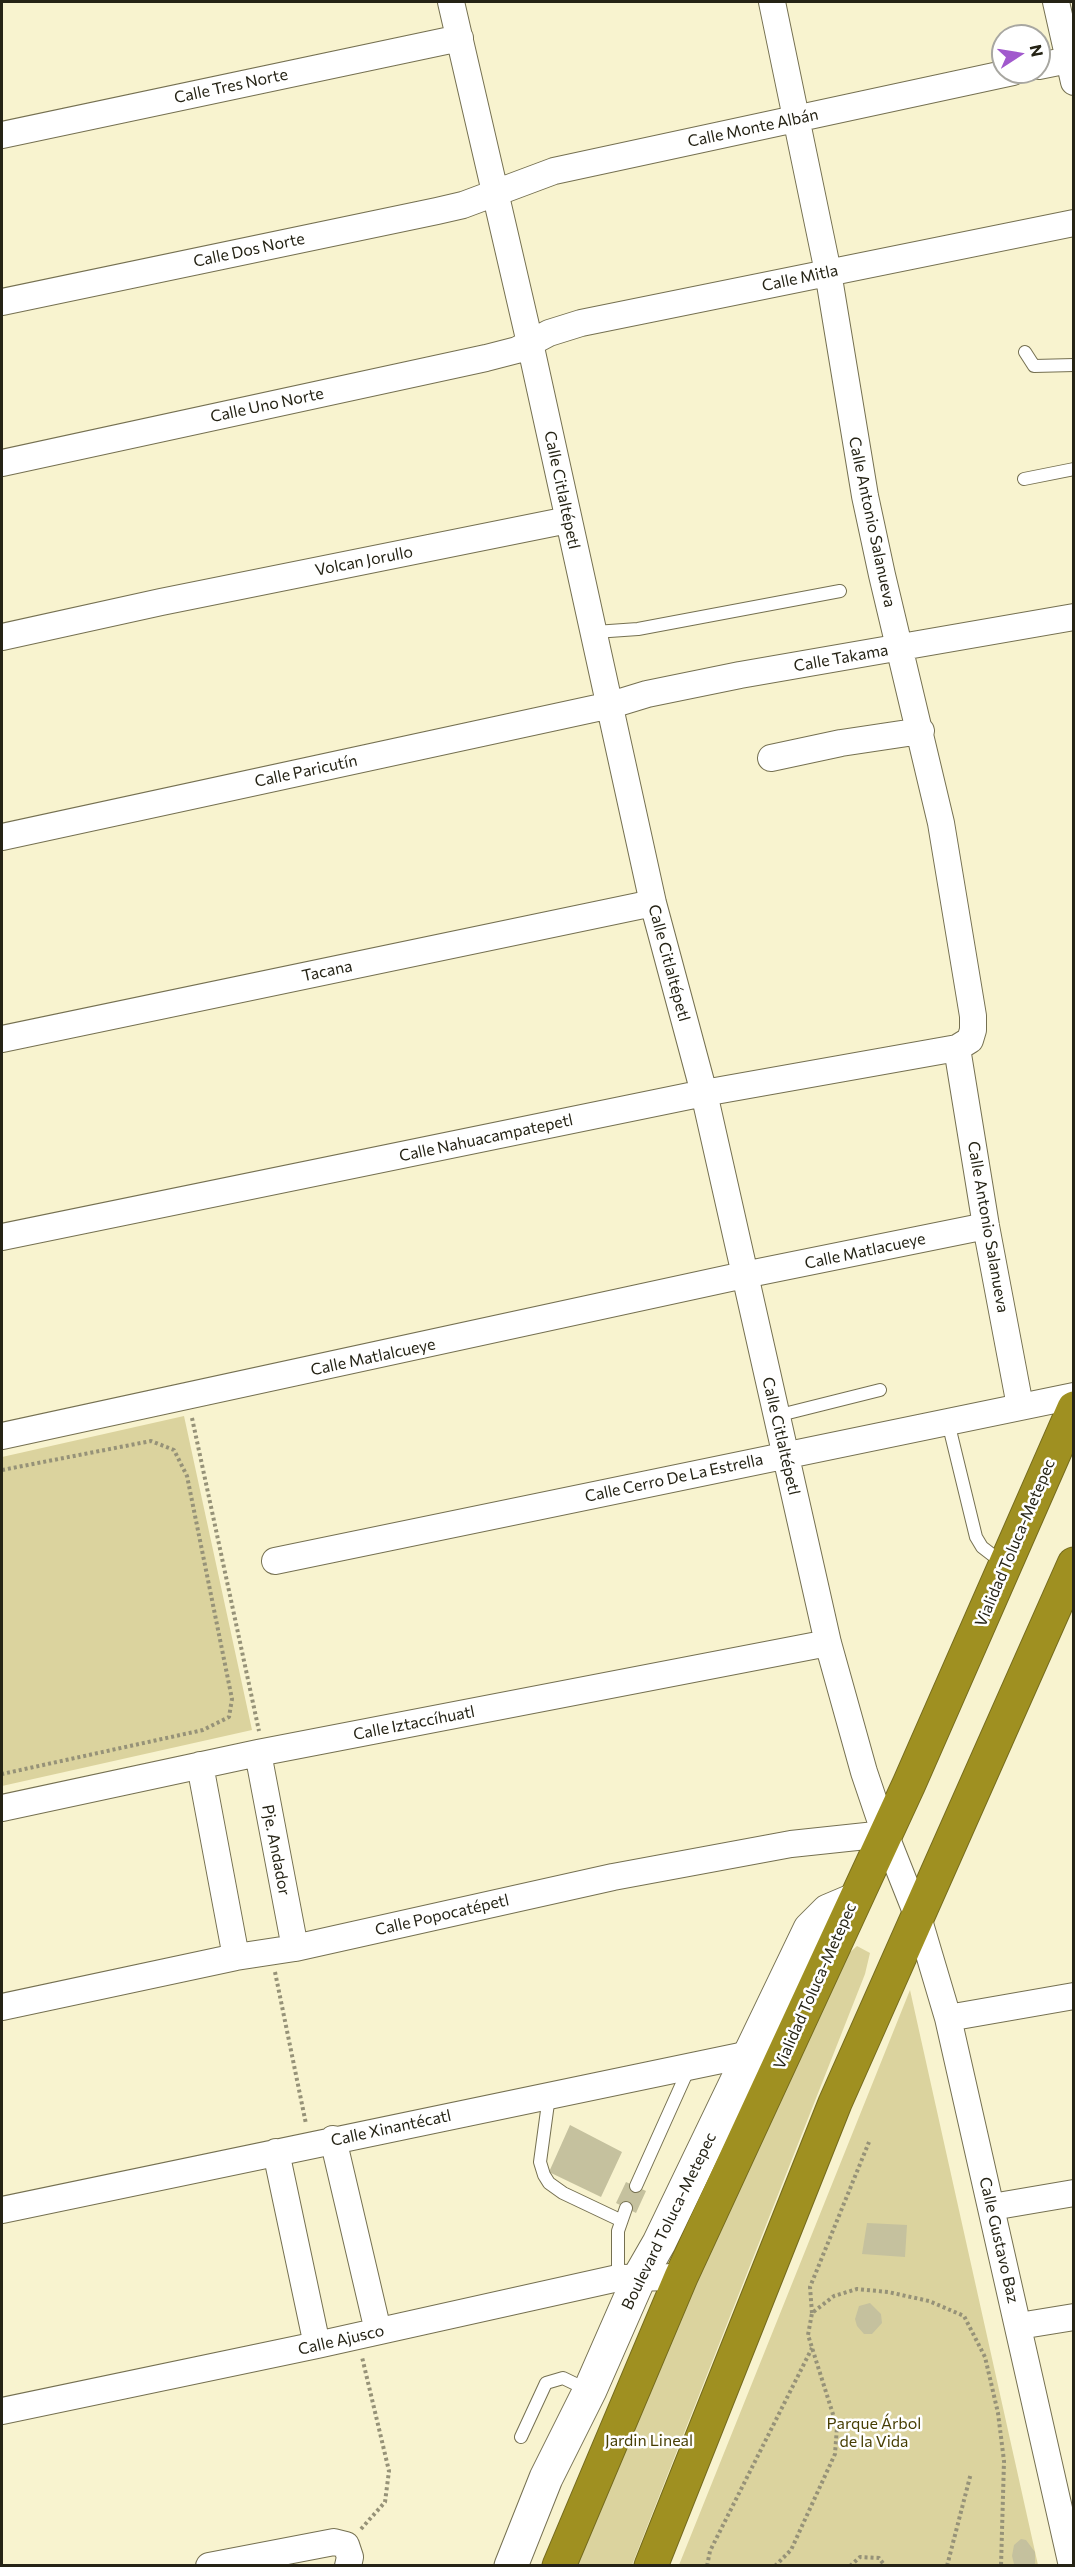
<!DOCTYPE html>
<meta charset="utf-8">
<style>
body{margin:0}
#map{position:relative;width:1075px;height:2567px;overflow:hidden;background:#f8f3cf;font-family:Commissioner,sans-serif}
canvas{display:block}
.frame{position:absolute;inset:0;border:3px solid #252315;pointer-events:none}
.north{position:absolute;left:991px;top:24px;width:60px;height:60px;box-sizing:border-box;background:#fff;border:2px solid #a8a7a1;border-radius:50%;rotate:78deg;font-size:16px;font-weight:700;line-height:24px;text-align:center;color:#252315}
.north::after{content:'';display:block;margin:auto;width:21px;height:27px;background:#a159cd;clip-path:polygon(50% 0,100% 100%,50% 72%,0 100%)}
</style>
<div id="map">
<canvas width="1075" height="2567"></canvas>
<div class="frame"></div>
<div class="north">N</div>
</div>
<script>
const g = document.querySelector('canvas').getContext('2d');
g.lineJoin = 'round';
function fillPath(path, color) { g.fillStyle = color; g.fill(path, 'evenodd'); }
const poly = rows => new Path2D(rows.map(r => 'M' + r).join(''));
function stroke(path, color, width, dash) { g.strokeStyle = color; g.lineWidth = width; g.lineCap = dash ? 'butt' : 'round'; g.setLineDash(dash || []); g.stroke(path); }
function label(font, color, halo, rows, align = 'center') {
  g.font = font + ' Commissioner,sans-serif'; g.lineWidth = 5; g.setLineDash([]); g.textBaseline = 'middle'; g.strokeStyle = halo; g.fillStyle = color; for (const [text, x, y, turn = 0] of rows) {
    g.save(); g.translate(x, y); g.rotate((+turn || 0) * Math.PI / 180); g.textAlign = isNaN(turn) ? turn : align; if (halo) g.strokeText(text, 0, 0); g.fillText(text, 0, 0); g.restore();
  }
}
fillPath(poly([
 [184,1416,252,1730,2,1786,2,1457],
 [857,1946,870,1953,865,1974,632,2565,566,2566,846,1956],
 [910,1990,1038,2565,679,2565]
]), '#dbd39e');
fillPath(poly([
 [570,2125,622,2152,601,2197,549,2172],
 [626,2182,646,2191,636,2213,616,2203],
 [867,2223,907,2225,905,2257,862,2254],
 [870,2303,881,2314,882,2323,872,2334,864,2334,857,2326,855,2319,859,2306],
 [1021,2539,1026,2540,1035,2552,1035,2566,1014,2564,1012,2556,1014,2545]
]), '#c5c19e');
const lane = poly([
 [1025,352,1034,366,1074,365],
 [1024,479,1074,469],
 [595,632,638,629,840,591],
 [776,1416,880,1390],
 [948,1422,976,1537,982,1547,1004,1564],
 [549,2096,540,2162,544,2175,549,2183,563,2193,620,2220],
 [636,2186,689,2068],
 [618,2278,618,2231,626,2208],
 [521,2437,546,2383,563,2378,588,2390]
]);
const street = poly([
 [451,2,530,343,653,903,704,1093,828,1643,864,1772,885,1834,918,1917,948,2018,1072,2566],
 [1056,2,1074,82],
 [1039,66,1074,59],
 [2,135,460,38],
 [2,302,437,211,463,205,554,171,1013,72],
 [2,463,486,358,517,350,549,333,581,323,1074,223],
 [2,637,161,602,568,520],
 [771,758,841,743,921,731],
 [2,837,611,705,647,694,740,675,1074,617],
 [2,1039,653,903],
 [957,1048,986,1226,1020,1406],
 [2,1237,704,1093,957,1048,970,1040,973,1030,973,1016,941,823,882,575,865,496,828,272,772,2],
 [2,1436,744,1275,986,1226],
 [275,1561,1074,1396],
 [258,1753,295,1948],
 [200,1765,236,1957],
 [2,1808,258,1753,828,1643],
 [2,2007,236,1957,295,1948,613,1877,791,1844,885,1834],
 [948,2018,1074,1996],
 [333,2139,378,2331],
 [276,2152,317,2345],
 [992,2207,1074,2193],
 [2,2210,750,2054,760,2061],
 [1019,2326,1074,2317],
 [2,2411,317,2345,618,2278,681,2277],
 [209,2566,334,2542,346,2545,350,2557,348,2566]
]);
const secondary = poly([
 [511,2566,546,2478,590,2390,640,2276,659,2243,810,1929,828,1911,854,1900]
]);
const highway = poly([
 [559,2566,681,2277,909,1784,1074,1408],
 [651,2566,835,2103,1074,1564]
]);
stroke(lane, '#757051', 14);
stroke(street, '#757051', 28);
stroke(secondary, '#757051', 35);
stroke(highway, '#746a1d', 35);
stroke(poly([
 [192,1418,259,1731],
 [2,1470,151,1441,174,1450,187,1476,232,1699,229,1717,203,1730,2,1774],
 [275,1972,306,2124],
 [812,2313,810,2287,869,2142],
 [361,2529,385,2502,389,2471,362,2357],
 [707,2566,710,2551,812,2348],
 [775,2566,791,2550,835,2454,837,2427,808,2335,812,2313,834,2296,857,2289,888,2292,929,2301,964,2316,985,2357,998,2413,1004,2461,1001,2566],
 [850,2566,860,2557,879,2558,885,2566],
 [947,2566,971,2473]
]), '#969278', 4, [3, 3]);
stroke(lane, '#fff', 12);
stroke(street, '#fff', 26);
stroke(secondary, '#fff', 33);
stroke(highway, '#9f9021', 33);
label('16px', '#252315', '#fff', [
 ["Calle Tres Norte",231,86,-12],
 ["Calle Monte Albán",753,128,-12],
 ["Calle Dos Norte",249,250,-12],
 ["Calle Mitla",800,278,-12],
 ["Calle Uno Norte",267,405,-12],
 ["Calle Citlaltépetl",562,490,78],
 ["Calle Antonio Salanueva",872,522,78],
 ["Volcan Jorullo",364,561,-11],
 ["Calle Takama",841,658,-10],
 ["Calle Paricutín",306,771,-12],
 ["Calle Citlaltépetl",669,963,75],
 ["Tacana",327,971,-12],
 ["Calle Nahuacampatepetl",486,1138,-12],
 ["Calle Antonio Salanueva",988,1227,80],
 ["Calle Matlacueye",865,1251,-12],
 ["Calle Matlalcueye",373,1357,-12],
 ["Calle Citlaltépetl",781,1436,77],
 ["Calle Cerro De La Estrella",674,1478,-12],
 ["Vialidad Toluca-Metepec",1015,1543,-67],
 ["Calle Iztaccíhuatl",414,1723,-11],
 ["Pje. Andador",276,1850,79],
 ["Calle Popocatépetl",442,1915,-13],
 ["Vialidad Toluca-Metepec",815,1986,-66],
 ["Calle Xinantécatl",391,2128,-12],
 ["Boulevard Toluca-Metepec",669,2221,-64],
 ["Calle Gustavo Baz",999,2240,77],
 ["Calle Ajusco",341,2340,-13]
]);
label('16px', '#473e03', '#fff', [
 ["Parque Árbol",874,2424],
 ["de la Vida",874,2442],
 ["Jardin Lineal",649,2441]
]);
</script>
